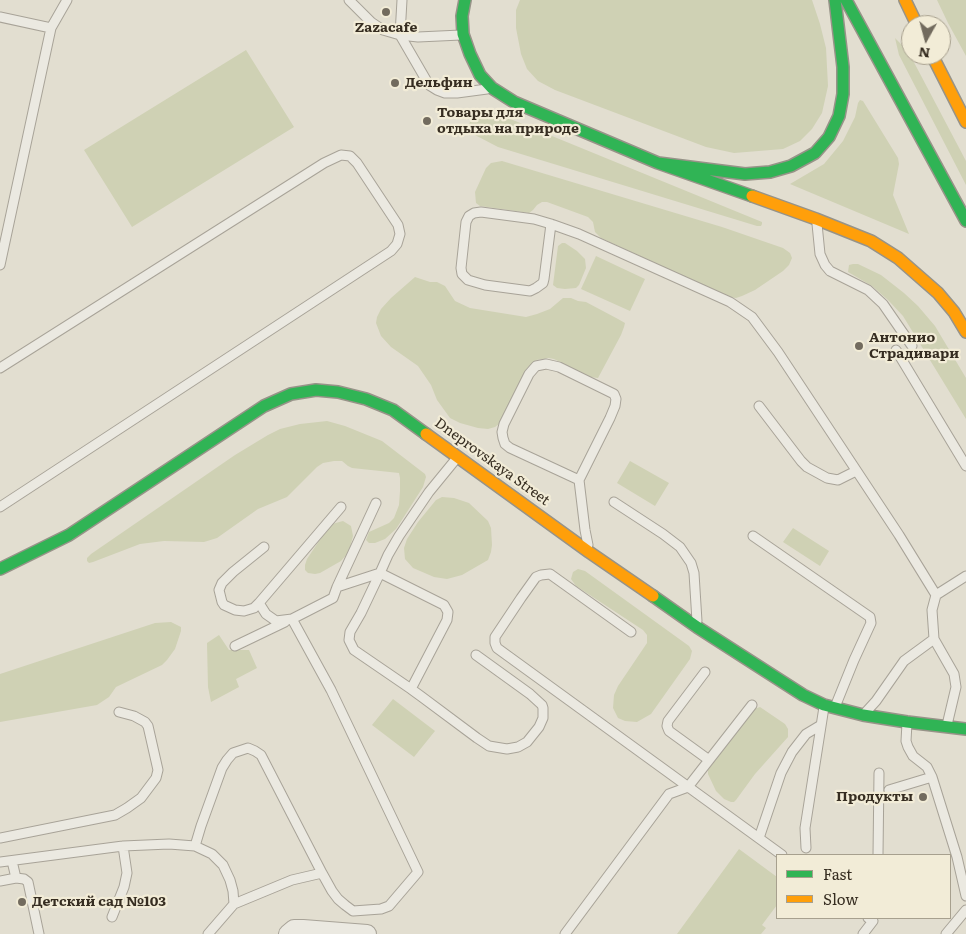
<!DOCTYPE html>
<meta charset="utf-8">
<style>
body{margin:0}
#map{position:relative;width:966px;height:934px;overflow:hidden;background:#e2ded0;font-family:Literata,serif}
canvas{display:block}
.legend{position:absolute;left:776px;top:854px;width:175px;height:65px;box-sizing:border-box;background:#f2ecd7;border:1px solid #a7a08e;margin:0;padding:6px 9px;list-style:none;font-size:15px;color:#362d21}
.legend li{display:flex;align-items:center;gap:10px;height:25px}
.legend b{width:25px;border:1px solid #a7a08e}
.north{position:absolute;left:901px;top:15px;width:50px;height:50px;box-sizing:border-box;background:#f2ecd7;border:1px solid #a7a08e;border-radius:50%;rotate:187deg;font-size:14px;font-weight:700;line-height:20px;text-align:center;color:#362d21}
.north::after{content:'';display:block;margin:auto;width:18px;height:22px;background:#726b5e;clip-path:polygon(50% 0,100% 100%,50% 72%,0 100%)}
</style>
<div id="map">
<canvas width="966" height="934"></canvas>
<ul class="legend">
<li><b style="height:6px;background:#30b455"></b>Fast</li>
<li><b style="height:6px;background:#ff9f0a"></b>Slow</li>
</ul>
<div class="north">N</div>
</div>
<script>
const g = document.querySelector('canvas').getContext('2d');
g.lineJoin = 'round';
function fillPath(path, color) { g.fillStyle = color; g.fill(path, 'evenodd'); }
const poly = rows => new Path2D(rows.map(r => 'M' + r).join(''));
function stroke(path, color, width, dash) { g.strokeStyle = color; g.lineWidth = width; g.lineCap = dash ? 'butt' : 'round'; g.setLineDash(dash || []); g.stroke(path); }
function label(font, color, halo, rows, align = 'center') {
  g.font = font + ' Literata,serif'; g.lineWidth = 4.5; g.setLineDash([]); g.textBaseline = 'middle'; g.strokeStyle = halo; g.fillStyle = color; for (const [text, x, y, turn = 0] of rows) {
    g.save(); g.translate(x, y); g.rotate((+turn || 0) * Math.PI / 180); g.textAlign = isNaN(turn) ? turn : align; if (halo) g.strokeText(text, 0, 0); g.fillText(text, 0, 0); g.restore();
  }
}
fillPath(poly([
 [520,0,812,0,820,24,826,48,828,86,822,113,812,129,800,141,783,149,734,153,706,147,555,90,538,81,527,69,521,54,516,28,516,10],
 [937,0,966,0,966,56,948,23],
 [895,38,908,51,966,161,966,185,899,55],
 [246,50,294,127,132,227,84,150],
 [860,100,863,101,898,158,899,164,893,195,909,234,790,184,824,164,843,141,855,117,858,103],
 [487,111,508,118,762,222,762,224,761,226,757,226,498,147,473,134,469,127,470,121,474,115,478,112],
 [502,161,722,227,783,248,790,253,792,258,789,265,783,271,755,290,742,296,736,298,729,297,601,238,595,232,593,222,588,217,547,202,542,202,537,205,533,210,529,213,480,206,476,203,475,192,486,168,491,163],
 [562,243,565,243,577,251,585,259,586,268,579,285,576,288,565,289,557,288,553,285,558,246],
 [596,256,645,279,630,311,581,289],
 [853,264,858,264,881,275,904,293,918,306,935,326,966,378,966,419,903,316,888,300,872,286,848,272,849,265],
 [415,277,430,282,437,282,445,286,455,301,470,308,526,317,537,314,550,309,563,298,571,298,578,301,586,302,618,319,625,323,624,327,621,335,598,378,590,377,554,359,549,358,536,360,528,367,499,424,495,427,488,429,478,428,460,423,450,418,437,400,431,385,418,366,391,347,381,336,376,323,377,317,381,309,391,298],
 [327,421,345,426,382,441,425,474,426,477,423,487,407,512,396,529,385,539,375,543,369,543,366,540,369,532,389,523,394,518,399,505,400,491,400,478,399,473,352,468,348,466,342,461,334,461,323,463,317,467,287,497,258,509,217,538,204,542,164,541,140,544,93,562,89,563,87,561,87,558,91,554,235,455,268,435,280,429,300,424],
 [630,461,669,483,655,506,617,483],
 [442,497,454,498,469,503,488,521,491,528,492,545,491,552,488,560,462,575,447,579,434,577,413,568,405,559,404,548,407,539,418,522,436,500],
 [343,521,351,526,353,536,349,552,341,561,320,573,315,574,308,573,305,570,305,565,307,559,325,532,332,524],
 [793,528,829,551,820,566,783,542],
 [578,569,585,571,689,646,692,651,690,659,651,714,637,722,625,721,618,718,613,708,614,695,618,686,647,643,647,635,643,630,576,586,571,579,573,572],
 [171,622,181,627,181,631,175,649,167,660,162,665,116,687,109,697,97,705,0,722,0,674,155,623],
 [219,635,229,650,249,650,257,668,236,679,239,687,211,702,208,687,207,643],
 [393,699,435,731,414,757,372,725],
 [760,707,785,724,788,729,788,737,755,774,736,800,734,802,731,802,724,799,716,791,708,774,708,770,754,709],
 [739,849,777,877,777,905,762,925,766,928,761,934,677,934]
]), '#cfd1b4');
const lane = poly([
 [349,0,371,22,383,30,400,35,418,37,461,35],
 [402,0,400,35,429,85,437,90,445,93,457,93,487,89],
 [0,17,51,28],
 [551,224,544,279,543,283,536,288,530,291,485,285,468,280,462,274,461,268,466,222,469,216,474,213,481,212,534,219,551,224,579,234,730,302,752,317,778,352,899,535,936,595,932,610,934,639,954,674,956,687,947,725],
 [817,224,820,254,825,265,830,271,868,290,883,304,912,346],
 [0,265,51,28,67,0],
 [896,350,966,466],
 [0,368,324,163,341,155,350,156,357,163,398,225,400,234,397,244,391,251,0,507],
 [759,406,801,461,807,467,827,478,838,480,856,471],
 [579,480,510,448,505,444,503,438,502,432,504,424,529,374,536,366,546,364,559,367,614,394,616,399,615,406,610,418,579,480,585,530,588,545],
 [614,502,663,534,680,547,691,563,694,573,697,621],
 [753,536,870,617,871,623,854,660,835,707],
 [337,587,376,503],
 [936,595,966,576],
 [259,603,254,608,244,611,235,610,224,605,222,602,219,590,222,583,233,572,264,547],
 [292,619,276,621,266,614,259,603,341,507],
 [631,632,550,574,541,575,536,577,521,598,495,637,495,643,497,648,782,855],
 [235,646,285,622],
 [705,672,668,721,667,726,669,731,709,760],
 [411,689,422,697,477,738,489,746,507,749,518,747,527,742,539,727,543,718,543,708,542,705,530,694,476,655],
 [865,713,876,701,904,661,934,639],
 [907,723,906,741,908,747,913,756,927,767,932,777,957,857,966,896],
 [889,790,932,777],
 [0,838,115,815,127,808,141,798,156,778,158,770,148,726,145,722,134,716,119,712],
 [759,838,781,773,792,752,806,734,821,725],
 [195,846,201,826,222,768,227,760,233,753,248,748,255,751,261,755,322,873],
 [806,848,805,828,824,707],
 [878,855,879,773],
 [12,861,16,878,24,879,28,882,39,934],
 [0,862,123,846,169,844,195,846,212,854,223,865,230,880,233,891,234,904],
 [0,881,16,878],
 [112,917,124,887,127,873,123,846],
 [208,934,234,904,292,880,322,873,332,891,338,899,345,905,353,911,381,909,389,906,418,872,331,690,292,619,333,598,337,587,380,573,444,605,448,612,447,620,411,689,354,650,349,640,350,632,361,613,380,573,388,555,399,536,429,492,456,459],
 [565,934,669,794,688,787,752,705],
 [863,934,873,921,868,918],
 [946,934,966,910]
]);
const street = poly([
 [288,934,294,929,303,929,367,934]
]);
const fast = poly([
 [465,0,462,16,463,34,470,54,480,75,492,88,514,102,658,163,752,196],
 [846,0,966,221],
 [658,163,745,174,770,172,791,166,815,153,829,137,839,116,843,94,843,67,835,0],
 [0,569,69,535,264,406,291,394,316,390,338,392,366,399,393,410,426,434],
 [653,596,697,627,803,695,824,705,863,715,907,722,966,729]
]);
const slow = poly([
 [905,0,917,25],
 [932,55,966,122],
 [752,196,816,219,871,241,898,258,938,293,954,312,966,332],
 [426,434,589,552,653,596]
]);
stroke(lane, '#a8a398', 11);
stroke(street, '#a8a398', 20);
stroke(fast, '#979388', 14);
stroke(slow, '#979388', 14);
stroke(lane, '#ebe9e1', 9);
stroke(street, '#ebe9e1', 18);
stroke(fast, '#30b455', 11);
stroke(slow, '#ff9f0a', 11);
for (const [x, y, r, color] of [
 [386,12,5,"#726b5e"],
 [395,83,5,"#726b5e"],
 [427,121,5,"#726b5e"],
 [859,346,5,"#726b5e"],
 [923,797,5,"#726b5e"],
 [22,902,5,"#726b5e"]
]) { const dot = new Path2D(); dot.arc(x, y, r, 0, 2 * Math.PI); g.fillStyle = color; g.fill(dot); stroke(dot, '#f2ecd7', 2); }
label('bold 14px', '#362d21', '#f2ecd7', [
 ["Zazacafe",386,28,"center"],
 ["Дельфин",405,83],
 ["Товары для",437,113],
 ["отдыха на природе",437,129],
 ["Антонио",869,338],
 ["Страдивари",869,354],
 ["Продукты",913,797,"right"],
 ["Детский сад №103",32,902]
], 'left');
label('14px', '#362d21', '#f2ecd7', [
 ["Dneprovskaya Street",492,462,36]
]);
</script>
